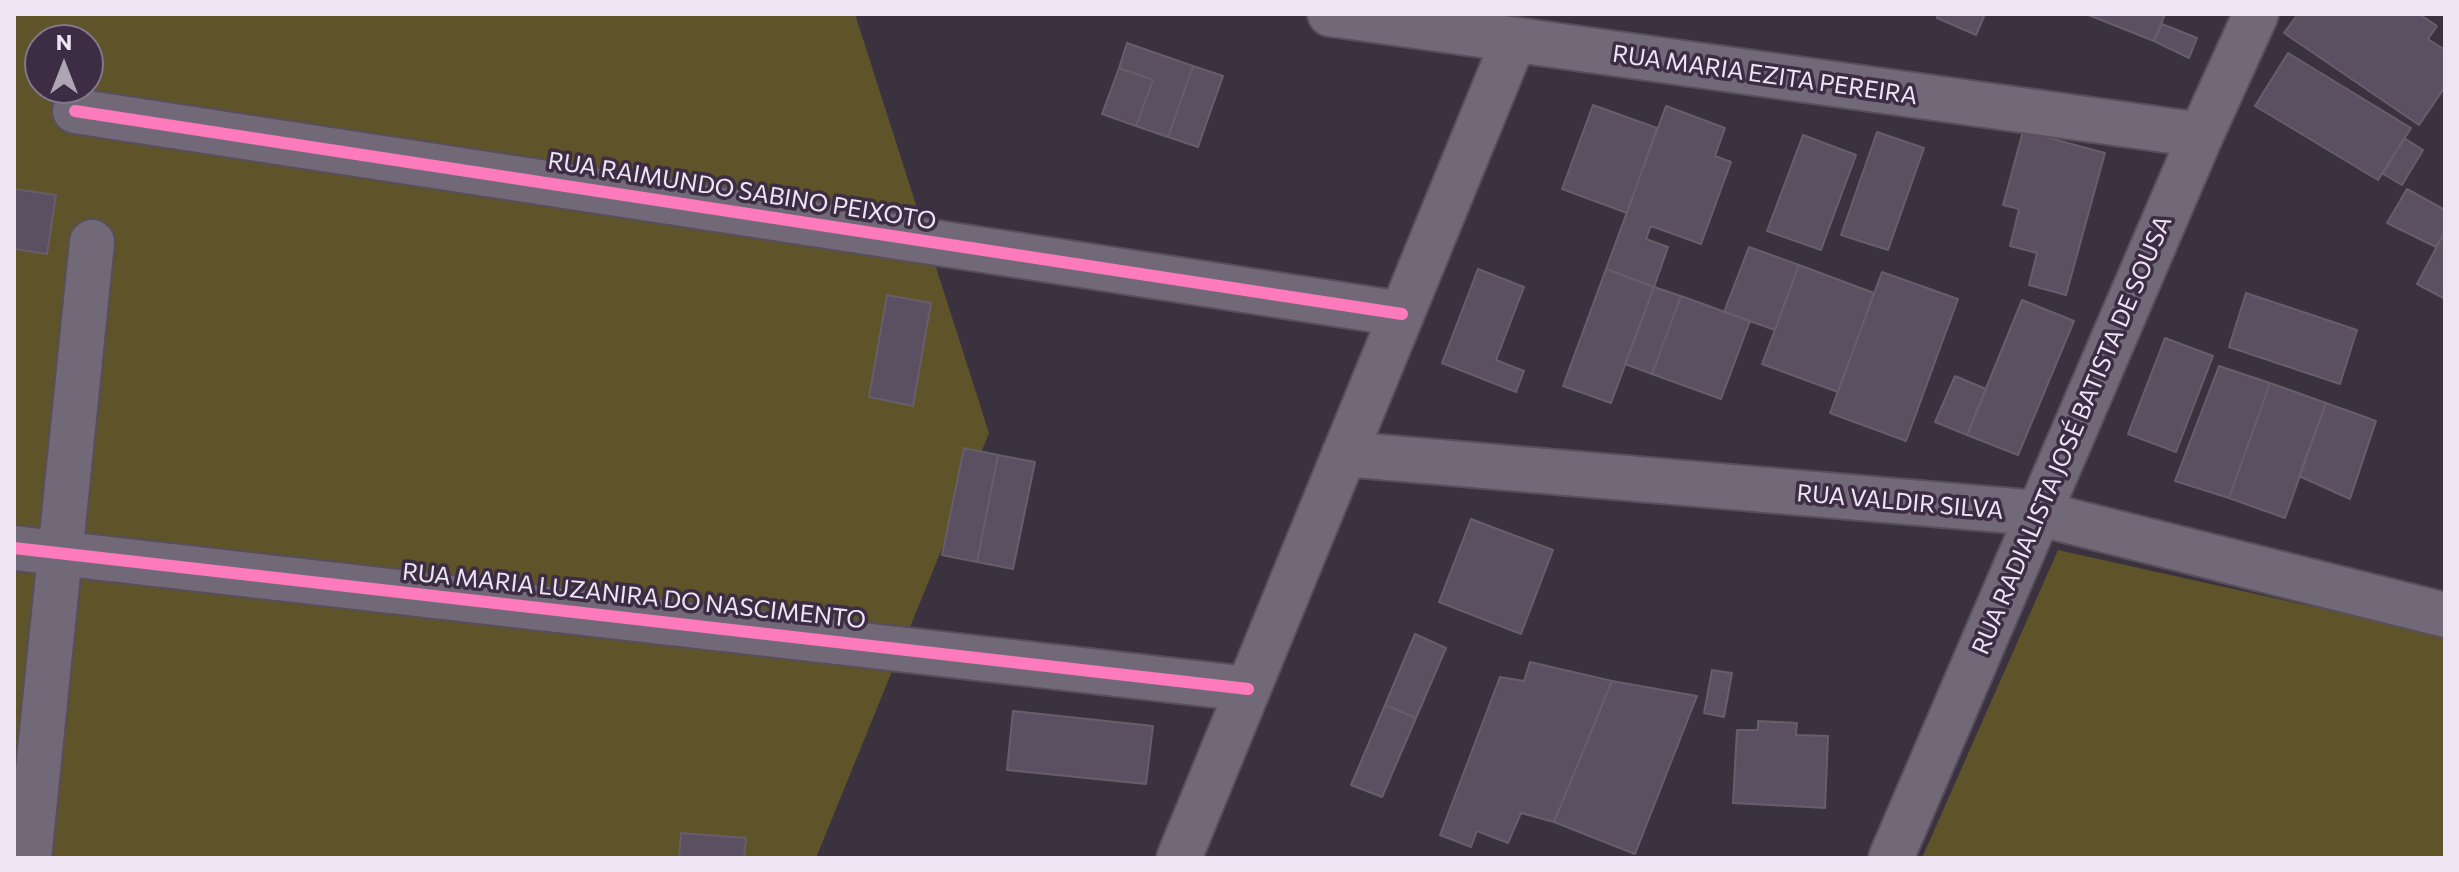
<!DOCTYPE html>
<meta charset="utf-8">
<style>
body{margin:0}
#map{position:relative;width:2459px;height:872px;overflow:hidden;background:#3b323f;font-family:Commissioner,sans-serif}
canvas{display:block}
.frame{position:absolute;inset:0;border:16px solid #eee5f4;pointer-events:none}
.north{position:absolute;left:24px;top:24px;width:80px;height:80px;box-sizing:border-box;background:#3c2d44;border:2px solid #83778a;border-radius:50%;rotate:0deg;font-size:22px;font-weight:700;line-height:32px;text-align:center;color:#eee5f4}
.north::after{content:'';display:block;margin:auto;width:28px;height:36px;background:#afa6b5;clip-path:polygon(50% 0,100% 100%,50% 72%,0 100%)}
</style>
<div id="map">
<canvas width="2459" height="872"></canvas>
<div class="frame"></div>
<div class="north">N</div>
</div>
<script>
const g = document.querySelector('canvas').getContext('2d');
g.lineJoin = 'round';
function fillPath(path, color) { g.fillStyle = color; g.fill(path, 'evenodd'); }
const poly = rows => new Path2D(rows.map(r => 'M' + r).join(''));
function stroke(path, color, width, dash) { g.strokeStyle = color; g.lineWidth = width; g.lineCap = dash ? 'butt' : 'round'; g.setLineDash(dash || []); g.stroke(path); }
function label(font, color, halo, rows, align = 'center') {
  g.font = font + ' Commissioner,sans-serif'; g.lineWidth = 7; g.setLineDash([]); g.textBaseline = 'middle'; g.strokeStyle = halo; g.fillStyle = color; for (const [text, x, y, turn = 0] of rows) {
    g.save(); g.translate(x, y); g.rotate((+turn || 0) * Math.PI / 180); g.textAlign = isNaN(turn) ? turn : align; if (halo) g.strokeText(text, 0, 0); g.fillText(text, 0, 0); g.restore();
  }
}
fillPath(poly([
 [14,14,855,14,989,433,816,858,14,858],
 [40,40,88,40,88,88,40,88],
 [2058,550,2445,636,2445,858,1922,858]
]), '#5e5329');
const building = poly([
 [1938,14,1985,14,1976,35,1937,18,1938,14],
 [2086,14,2165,14,2154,41,2086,14],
 [2298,14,2419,14,2437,26,2428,39,2445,50,2445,87,2419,125,2284,33,2298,14],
 [2162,24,2197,38,2189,58,2154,41,2162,24],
 [1127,43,1193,66,1168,137,1136,126,1153,80,1119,68,1127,43],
 [2288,53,2411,128,2378,180,2255,106,2288,53],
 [1193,66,1223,76,1198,147,1168,137,1193,66],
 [1119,68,1153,80,1136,126,1102,114,1119,68],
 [1593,105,1657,128,1627,213,1562,189,1593,105],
 [1666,106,1725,128,1715,156,1731,162,1701,244,1651,226,1646,239,1668,247,1654,287,1606,269,1666,106],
 [2023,131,2105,153,2066,295,2029,285,2037,253,2010,246,2019,209,2003,205,2023,131],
 [1877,132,1924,148,1888,250,1841,235,1877,132],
 [1803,135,1856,155,1821,250,1767,231,1803,135],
 [2404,138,2423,150,2402,185,2383,174,2404,138],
 [14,189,56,195,47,254,14,249,14,189],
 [2407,189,2445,210,2445,231,2436,247,2387,223,2407,189],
 [2445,231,2445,299,2417,284,2445,231],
 [1749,247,1799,265,1775,330,1724,312,1749,247],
 [1799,265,1874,293,1838,392,1762,364,1799,265],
 [1478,269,1524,287,1496,360,1524,371,1516,392,1442,363,1478,269],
 [1606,269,1654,287,1611,403,1563,386,1606,269],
 [1882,272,1958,299,1906,441,1830,413,1882,272],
 [1654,287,1681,296,1652,374,1625,364,1654,287],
 [2246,293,2357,330,2340,384,2229,347,2246,293],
 [887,295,931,303,913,406,869,397,887,295],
 [1681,296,1750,321,1721,399,1652,374,1681,296],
 [2022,300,2074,321,2018,455,1967,435,2022,300],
 [2165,338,2213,356,2176,452,2128,434,2165,338],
 [2219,366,2270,383,2229,498,2175,481,2219,366],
 [1955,376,1986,389,1967,435,1935,422,1955,376],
 [2270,383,2326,403,2285,518,2229,498,2270,383],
 [2326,403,2376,421,2350,499,2299,476,2326,403],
 [964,448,998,455,977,562,942,555,964,448],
 [998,455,1035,462,1013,569,977,562,998,455],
 [1471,519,1553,550,1521,634,1439,602,1471,519],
 [1415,634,1446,648,1416,718,1385,705,1415,634],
 [1530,662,1612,681,1554,822,1521,813,1508,843,1477,831,1471,847,1440,835,1500,677,1524,681,1530,662],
 [1712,670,1732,673,1724,717,1704,713,1712,670],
 [1612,681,1697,696,1635,854,1554,822,1612,681],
 [1385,705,1416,718,1382,797,1351,785,1385,705],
 [1013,711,1153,726,1146,784,1007,770,1013,711],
 [1758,721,1797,723,1796,735,1828,736,1825,808,1733,803,1737,730,1758,730,1758,721],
 [681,833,746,838,744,858,679,858,681,833]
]);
fillPath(building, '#5b4f62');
stroke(building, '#665f6a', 2);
const minor = poly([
 [1330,14,2201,135],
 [75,111,1402,314],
 [1344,454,2037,513,2445,615],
 [14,548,1248,689],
 [29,858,92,242],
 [1179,858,1514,40],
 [1891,858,2201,135,2256,14]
]);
stroke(minor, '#574f5b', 48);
stroke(minor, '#726978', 44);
stroke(poly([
 [75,111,1402,314],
 [14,548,1248,689]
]), '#fd7abc', 12);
label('24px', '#eee5f4', '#3c2d44', [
 ["RUA MARIA EZITA PEREIRA",1765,75,8],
 ["RUA RAIMUNDO SABINO PEIXOTO",742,191,9],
 ["RUA RADIALISTA JOSÉ BATISTA DE SOUSA",2072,435,-67],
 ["RUA VALDIR SILVA",1900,502,5],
 ["RUA MARIA LUZANIRA DO NASCIMENTO",634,596,6]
]);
</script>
